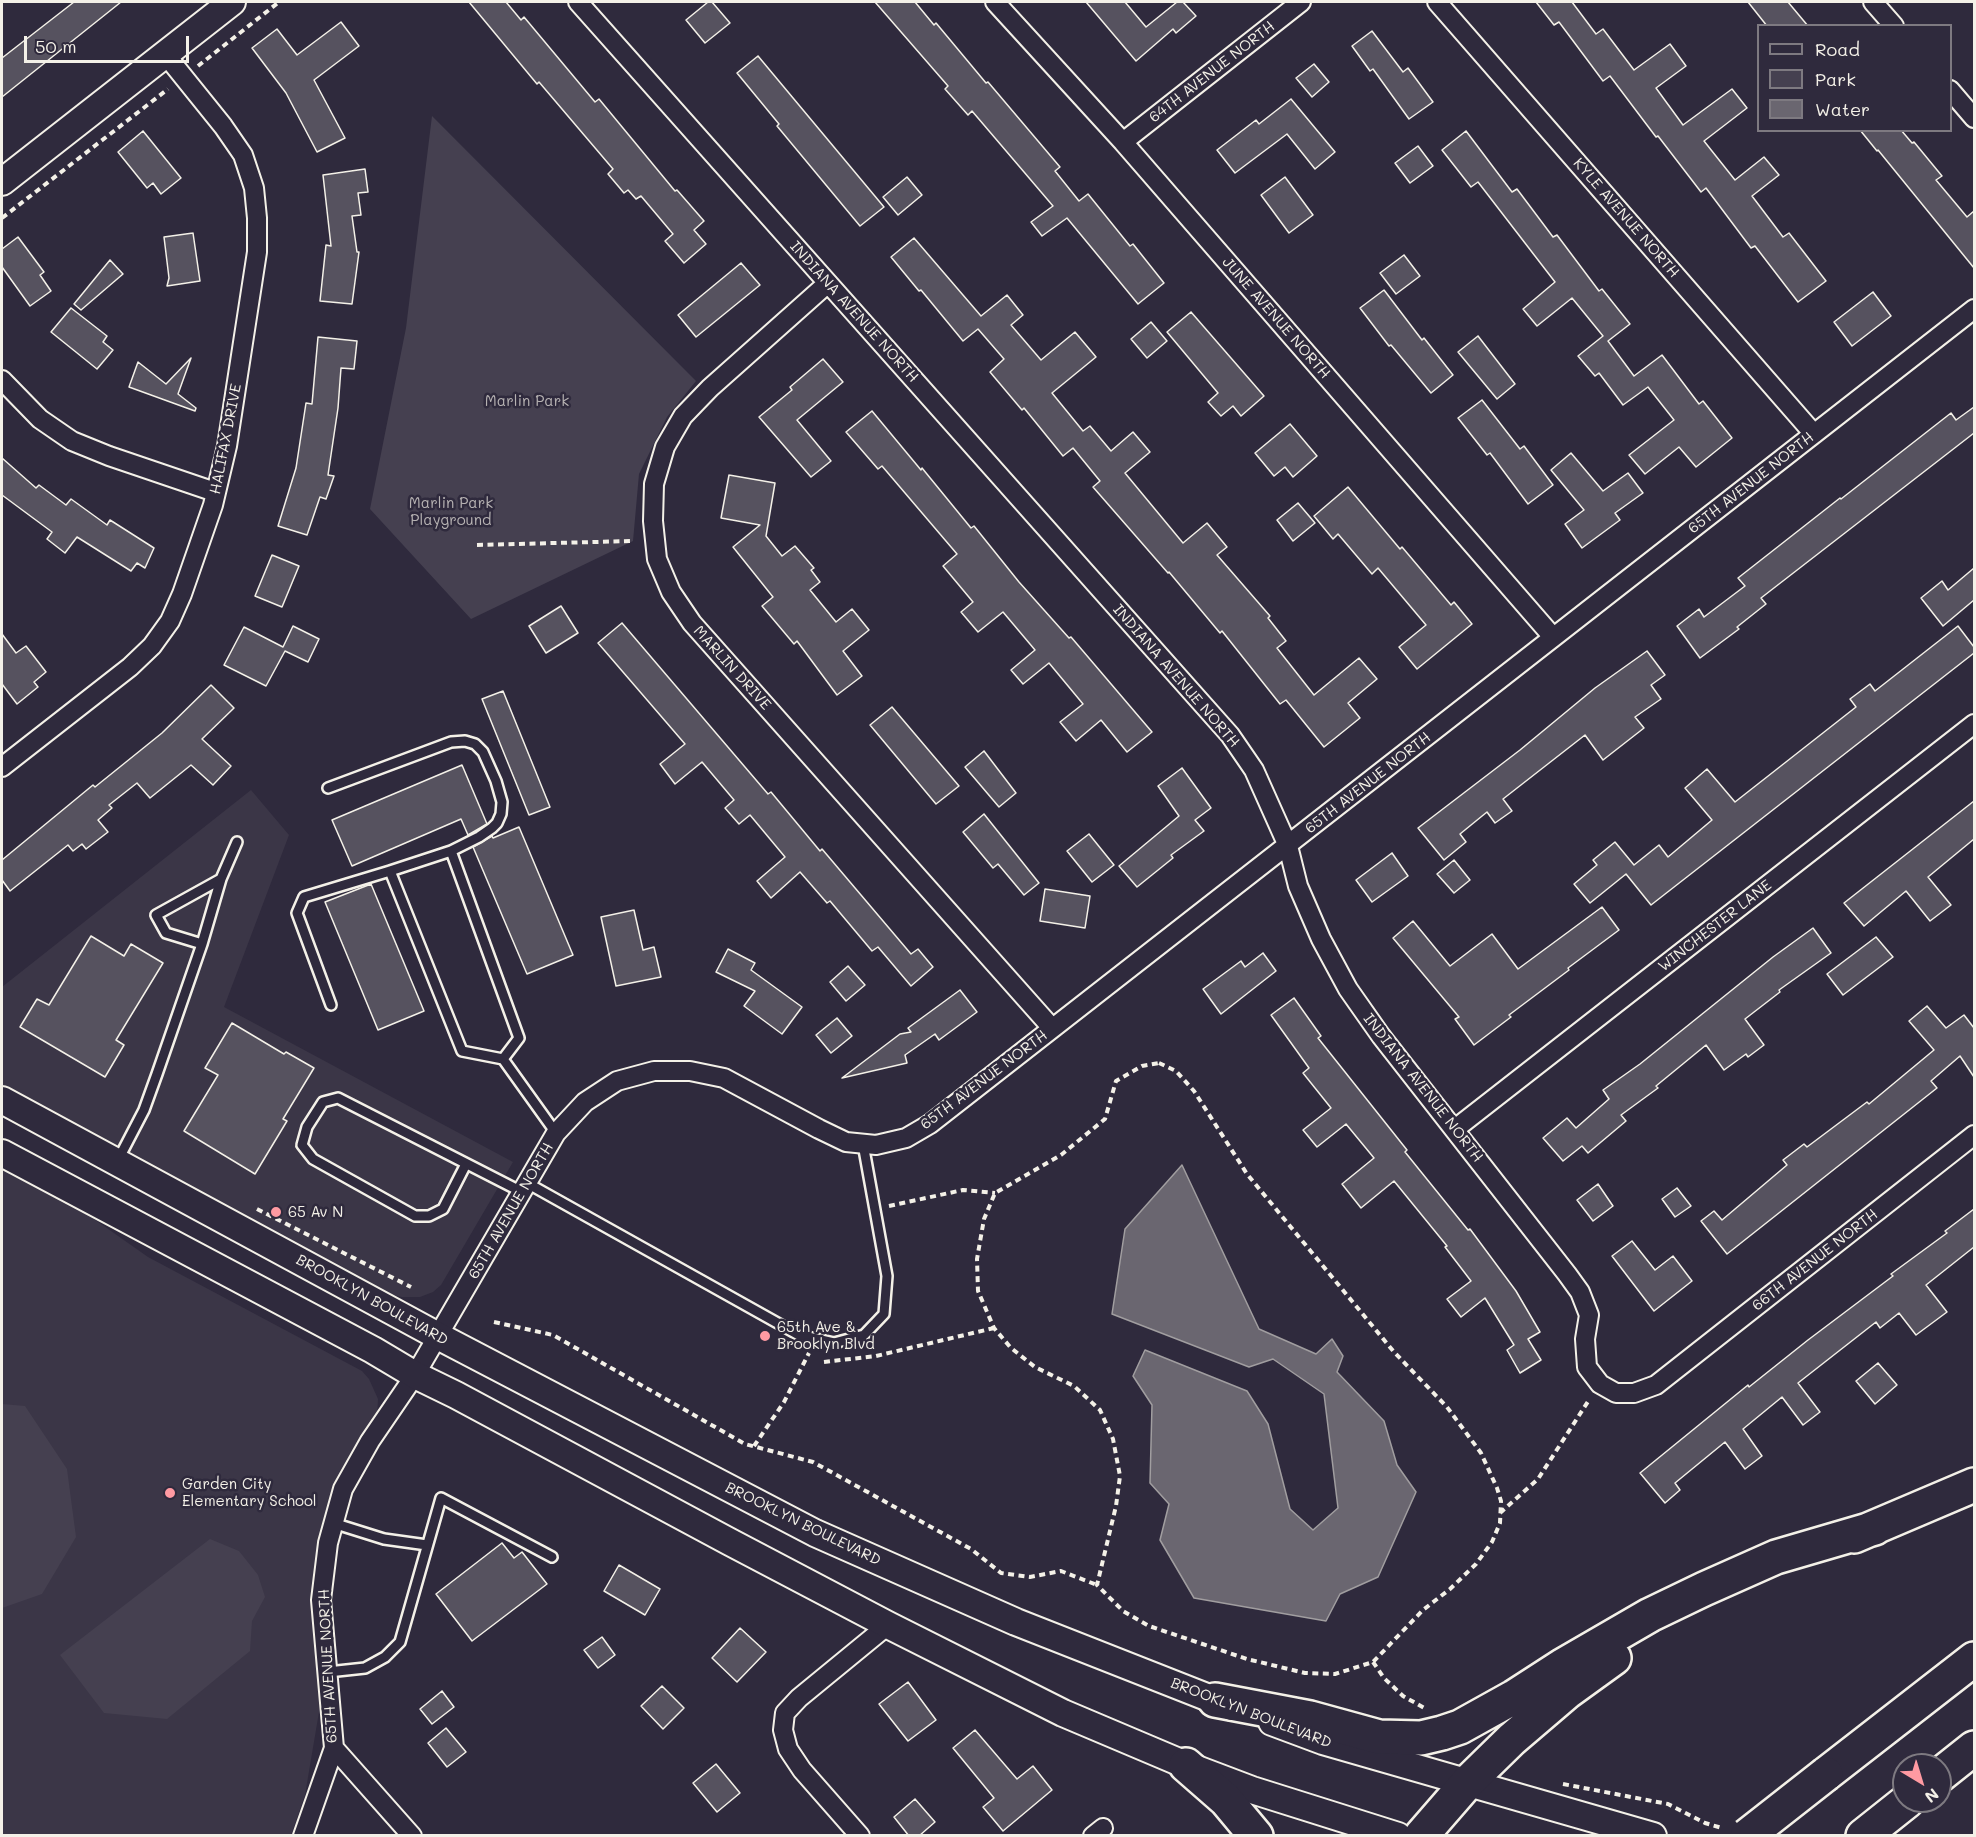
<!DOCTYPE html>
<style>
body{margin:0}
#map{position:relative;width:1976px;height:1837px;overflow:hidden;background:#2f2a3d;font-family:Mali,sans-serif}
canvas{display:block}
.frame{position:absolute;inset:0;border:3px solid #f4f1e8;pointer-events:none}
.legend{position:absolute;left:1757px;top:24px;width:195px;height:108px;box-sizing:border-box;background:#2f2a3d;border:2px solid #7e7a81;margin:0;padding:8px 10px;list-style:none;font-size:18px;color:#f4f1e8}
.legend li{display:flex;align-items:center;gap:12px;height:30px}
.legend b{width:30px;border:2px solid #7e7a81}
.north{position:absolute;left:1892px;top:1753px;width:60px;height:60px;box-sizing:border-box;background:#2f2a3d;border:2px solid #7e7a81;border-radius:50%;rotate:142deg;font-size:16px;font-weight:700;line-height:24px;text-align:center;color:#f4f1e8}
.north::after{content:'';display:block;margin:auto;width:21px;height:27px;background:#ff9aa2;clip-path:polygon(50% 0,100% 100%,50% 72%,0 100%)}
.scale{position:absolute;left:24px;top:36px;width:165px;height:27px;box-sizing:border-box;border:3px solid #f4f1e8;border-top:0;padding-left:8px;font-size:18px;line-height:21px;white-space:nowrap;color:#f4f1e8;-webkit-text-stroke:4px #2f2a3d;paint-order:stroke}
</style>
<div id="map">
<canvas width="1976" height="1837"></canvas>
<div class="frame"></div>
<ul class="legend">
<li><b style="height:8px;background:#2f2a3d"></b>Road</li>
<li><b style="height:16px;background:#454050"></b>Park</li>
<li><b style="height:16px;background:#6a6670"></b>Water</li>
</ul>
<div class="north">N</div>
<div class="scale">50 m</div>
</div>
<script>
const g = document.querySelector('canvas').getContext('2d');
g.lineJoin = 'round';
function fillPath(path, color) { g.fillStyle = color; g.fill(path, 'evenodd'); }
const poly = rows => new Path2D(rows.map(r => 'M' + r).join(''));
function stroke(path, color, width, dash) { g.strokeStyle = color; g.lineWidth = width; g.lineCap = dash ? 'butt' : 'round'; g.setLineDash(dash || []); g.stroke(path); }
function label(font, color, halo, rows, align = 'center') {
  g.font = font + ' Mali,sans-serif'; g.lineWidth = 5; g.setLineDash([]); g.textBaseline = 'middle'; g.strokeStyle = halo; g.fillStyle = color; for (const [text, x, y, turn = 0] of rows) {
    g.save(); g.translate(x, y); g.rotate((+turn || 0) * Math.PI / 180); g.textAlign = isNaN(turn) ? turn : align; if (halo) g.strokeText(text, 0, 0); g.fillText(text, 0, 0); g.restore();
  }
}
fillPath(poly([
 [251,790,289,835,224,1007,513,1162,441,1285,433,1292,420,1297,402,1297,384,1293,2,1088,2,987],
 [2,1167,74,1205,148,1257,362,1371,369,1379,378,1399,377,1418,322,1575,319,1712,305,1795,291,1835,2,1835]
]), '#3b3647');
fillPath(poly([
 [432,116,696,381,667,417,639,474,633,541,471,619,370,509,406,328],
 [2,1404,25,1406,67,1469,76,1537,42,1594,2,1608],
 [210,1539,239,1551,258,1575,265,1597,252,1621,250,1651,167,1719,104,1713,60,1655]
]), '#454050');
const water = poly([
 [1182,1165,1259,1329,1316,1354,1332,1339,1343,1356,1337,1372,1384,1421,1397,1465,1416,1492,1378,1577,1340,1594,1326,1621,1194,1598,1160,1540,1169,1504,1150,1483,1152,1405,1133,1376,1145,1350,1247,1391,1268,1424,1290,1509,1313,1530,1338,1508,1324,1394,1273,1359,1249,1367,1112,1314,1125,1229,1182,1165]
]);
fillPath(water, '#6a6670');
stroke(water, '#a19ea0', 1.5);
const building = poly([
 [74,2,121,2,2,97,2,58,74,2],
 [469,2,506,2,521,20,524,17,595,102,599,99,675,191,677,190,704,221,694,230,706,244,684,263,665,241,673,234,641,196,636,199,628,190,624,193,608,174,613,169,539,82,537,84,469,2],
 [708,2,712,2,730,23,705,43,686,20,708,2],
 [875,2,915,2,934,25,936,23,986,83,988,82,1060,167,1055,171,1079,201,1088,194,1130,246,1133,244,1164,283,1138,304,1067,218,1042,236,1031,222,1053,206,972,111,968,115,945,89,948,86,875,2],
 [1086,2,1125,2,1146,27,1177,2,1183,2,1196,16,1176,33,1173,29,1136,61,1086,2],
 [1536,2,1572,2,1596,34,1603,29,1634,70,1670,44,1686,66,1656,88,1683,125,1732,89,1747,108,1704,141,1735,180,1764,157,1779,175,1752,196,1783,237,1789,233,1826,281,1798,302,1755,246,1751,248,1706,188,1701,192,1658,136,1656,137,1610,76,1603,81,1559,22,1554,25,1536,2],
 [1748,2,1788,2,1808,26,1767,26,1748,2],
 [341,22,359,46,314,80,345,138,317,152,286,93,252,48,277,29,297,55,341,22],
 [1372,31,1403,72,1408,68,1433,102,1409,119,1373,69,1370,71,1352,46,1372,31],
 [758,56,884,207,860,226,777,126,779,124,737,73,758,56],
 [1314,64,1329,82,1312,97,1296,78,1314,64],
 [1291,99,1335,152,1315,169,1287,134,1235,173,1217,150,1256,120,1259,124,1291,99],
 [1860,130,1901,130,1912,143,1914,142,1942,176,1936,180,1967,217,1974,211,1974,268,1878,150,1877,151,1860,130],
 [143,131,181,178,161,194,153,183,147,188,118,152,143,131],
 [1466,131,1512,192,1517,189,1553,237,1557,235,1599,291,1602,289,1630,324,1608,341,1634,376,1662,355,1699,404,1703,401,1732,438,1696,467,1679,447,1645,474,1629,455,1674,420,1648,387,1623,405,1599,373,1595,376,1578,356,1603,336,1572,298,1537,326,1523,309,1555,282,1478,182,1471,187,1442,150,1466,131],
 [1418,146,1433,166,1410,183,1395,163,1418,146],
 [365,169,368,192,358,193,361,215,352,216,357,252,359,252,352,304,320,301,326,245,331,246,323,175,365,169],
 [907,177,922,195,898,215,883,197,907,177],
 [1285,177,1313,215,1289,233,1261,195,1285,177],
 [193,233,200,281,167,286,169,278,164,237,193,233],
 [18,237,44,272,40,275,51,291,30,306,2,267,2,249,18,237],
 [914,238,981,316,1007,295,1023,315,1011,325,1041,360,1075,332,1096,357,1052,393,1083,431,1090,426,1111,451,1133,432,1150,452,1125,473,1183,543,1207,523,1227,547,1217,555,1270,616,1268,618,1286,641,1277,648,1314,695,1359,658,1377,679,1348,703,1360,718,1324,747,1286,700,1280,704,1222,631,1220,633,1169,572,1168,573,1093,487,1100,481,1073,448,1063,456,1024,408,1022,410,990,372,1004,359,978,329,963,341,921,290,919,291,891,257,914,238],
 [1404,255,1420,276,1396,294,1380,273,1404,255],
 [110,260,123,274,81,310,74,304,110,260],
 [741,263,760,285,696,337,678,315,741,263],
 [1384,290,1422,340,1424,338,1453,375,1431,393,1391,345,1389,346,1360,308,1384,290],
 [1873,292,1891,316,1852,346,1834,322,1873,292],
 [71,308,107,336,103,342,113,350,97,369,51,332,71,308],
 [1191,312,1264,396,1241,416,1233,406,1221,416,1208,402,1218,393,1167,332,1191,312],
 [1151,322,1167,341,1147,358,1131,339,1151,322],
 [1478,336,1515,384,1497,399,1458,352,1478,336],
 [318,337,357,341,354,369,341,368,338,408,328,475,334,476,326,499,320,497,307,535,278,526,296,468,306,403,312,404,318,337],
 [191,358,178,394,196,408,195,411,129,387,138,362,166,384,191,358],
 [823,359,843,382,797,420,831,461,811,477,759,417,792,390,790,387,823,359],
 [1482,400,1520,449,1524,446,1553,485,1528,504,1490,453,1487,455,1458,418,1482,400],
 [1974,407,1974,433,1761,598,1766,604,1737,627,1739,629,1700,658,1677,626,1699,609,1704,617,1745,586,1738,578,1840,498,1841,499,1951,413,1956,420,1974,407],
 [872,411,921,470,922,468,971,528,974,526,1019,582,1069,638,1071,637,1152,732,1127,752,1101,720,1076,741,1060,722,1083,704,1049,663,1023,684,1011,670,1035,650,1003,612,978,632,961,612,973,602,943,566,957,554,882,466,878,469,846,432,872,411],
 [1290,424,1317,456,1293,477,1285,467,1274,476,1255,453,1290,424],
 [1571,453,1603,491,1628,473,1643,493,1615,513,1620,520,1582,548,1565,524,1584,510,1551,470,1571,453],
 [2,458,36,488,39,485,66,505,71,499,107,525,110,520,154,548,145,568,137,563,131,571,77,537,65,553,47,539,52,532,2,495,2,458],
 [729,475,775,483,766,536,782,556,795,546,814,568,811,570,820,582,810,590,836,622,852,609,869,630,843,651,862,676,837,695,797,641,794,644,762,606,773,597,733,547,760,525,721,518,729,475],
 [1348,487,1400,549,1402,547,1451,605,1454,602,1472,624,1417,669,1399,647,1426,625,1378,568,1372,574,1338,534,1333,539,1314,516,1348,487],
 [1298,503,1315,523,1293,541,1277,520,1298,503],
 [272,555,299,566,282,607,255,596,272,555],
 [1974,568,1974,600,1943,626,1921,598,1942,581,1948,590,1974,568],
 [561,606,578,633,546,653,529,626,561,606],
 [622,623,768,794,771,792,820,851,822,849,911,954,918,949,933,967,911,986,878,947,872,951,830,901,827,903,800,872,771,898,757,881,785,857,750,815,739,824,725,808,734,800,702,762,675,784,660,764,685,744,598,643,622,623],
 [293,626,319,639,308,662,285,651,266,686,224,665,244,627,283,647,293,626],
 [1958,626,1974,647,1974,653,1651,905,1626,874,1590,903,1574,884,1597,865,1593,860,1615,842,1634,865,1659,845,1668,857,1712,820,1685,788,1707,769,1735,802,1856,707,1850,699,1870,684,1875,691,1958,626],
 [2,634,16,653,26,646,46,672,34,682,38,687,17,704,2,684,2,634],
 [1647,651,1665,675,1651,685,1661,699,1635,717,1644,728,1603,760,1585,735,1503,799,1512,811,1495,823,1487,812,1460,834,1466,842,1444,860,1418,828,1520,750,1595,688,1647,651],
 [211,685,234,708,202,739,231,766,213,785,191,765,150,798,137,783,109,805,112,808,98,820,108,832,86,849,82,844,73,851,68,845,10,891,2,880,2,860,93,785,95,787,162,733,211,685],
 [503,691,550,807,529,815,482,699,503,691],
 [892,707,959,786,936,804,870,725,892,707],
 [984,751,1016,793,999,807,965,767,984,751],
 [462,765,487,824,468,835,461,819,352,866,332,820,462,765],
 [1182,768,1211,808,1195,820,1204,831,1171,855,1173,858,1137,887,1119,866,1179,816,1158,786,1182,768],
 [1974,801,1974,839,1928,877,1951,905,1930,921,1906,891,1864,926,1844,903,1974,801],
 [984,814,1039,883,1024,895,998,864,993,868,963,832,984,814],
 [519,827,573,955,527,974,473,847,492,836,493,838,519,827],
 [1089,834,1114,865,1092,882,1067,851,1089,834],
 [1392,853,1408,876,1372,902,1356,880,1392,853],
 [1454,860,1470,880,1454,893,1437,874,1454,860],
 [371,884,424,1011,378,1030,325,902,371,884],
 [1045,889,1090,896,1085,928,1040,921,1045,889],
 [1602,907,1619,930,1568,968,1569,970,1509,1015,1511,1017,1474,1045,1455,1019,1459,1017,1393,938,1413,921,1450,966,1492,934,1518,969,1602,907],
 [634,910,643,950,654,947,661,977,616,986,601,917,634,910],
 [1813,928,1831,953,1779,990,1780,992,1745,1019,1764,1045,1748,1057,1746,1054,1724,1070,1706,1045,1656,1086,1658,1088,1621,1115,1626,1121,1588,1153,1582,1146,1563,1161,1543,1138,1567,1118,1576,1128,1609,1099,1603,1090,1640,1064,1773,957,1813,928],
 [91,936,124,956,131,944,163,963,116,1040,124,1045,105,1077,20,1027,37,999,49,1005,91,936],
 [1876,937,1893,957,1843,995,1827,974,1876,937],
 [728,949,755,963,751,970,802,1007,782,1034,744,1006,755,991,716,972,728,949],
 [1263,953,1276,971,1221,1014,1203,989,1241,961,1245,967,1263,953],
 [848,966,865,985,846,1001,830,982,848,966],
 [960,990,977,1012,939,1040,935,1034,905,1055,907,1063,842,1078,900,1034,911,1032,908,1028,960,990],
 [1294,998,1321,1036,1318,1038,1407,1150,1405,1152,1468,1230,1470,1229,1516,1291,1540,1332,1528,1339,1541,1360,1520,1373,1507,1350,1514,1345,1485,1298,1461,1317,1447,1299,1471,1281,1445,1247,1447,1246,1394,1181,1361,1208,1342,1184,1374,1158,1346,1124,1317,1147,1303,1130,1331,1108,1303,1073,1309,1068,1271,1015,1294,998],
 [1927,1006,1946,1028,1964,1015,1974,1028,1974,1077,1960,1056,1931,1081,1937,1088,1727,1254,1701,1221,1714,1211,1722,1220,1787,1165,1783,1160,1804,1144,1807,1147,1867,1102,1869,1104,1934,1050,1909,1021,1927,1006],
 [837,1018,852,1036,831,1053,816,1035,837,1018],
 [232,1023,284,1054,286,1052,314,1068,283,1119,287,1121,255,1174,184,1131,218,1075,205,1068,232,1023],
 [1598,1184,1613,1206,1593,1221,1577,1200,1598,1184],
 [1677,1188,1691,1206,1675,1217,1662,1199,1677,1188],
 [1974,1209,1974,1247,1926,1285,1947,1312,1916,1335,1899,1313,1880,1328,1876,1322,1798,1383,1820,1412,1803,1425,1782,1397,1743,1429,1762,1456,1745,1469,1725,1442,1675,1483,1680,1490,1665,1503,1640,1473,1748,1385,1749,1387,1808,1340,1893,1276,1891,1274,1947,1233,1945,1231,1974,1209],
 [1632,1241,1655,1270,1673,1256,1692,1281,1654,1311,1612,1256,1632,1241],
 [1878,1363,1897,1385,1875,1404,1856,1381,1878,1363],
 [502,1543,514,1558,522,1552,547,1584,472,1641,436,1594,502,1543],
 [619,1565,660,1589,645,1615,604,1591,619,1565],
 [740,1628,766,1652,737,1682,712,1658,740,1628],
 [602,1637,615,1655,598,1668,584,1650,602,1637],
 [908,1682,936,1720,908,1741,879,1704,908,1682],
 [662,1686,684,1708,663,1729,641,1706,662,1686],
 [442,1691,454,1707,432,1724,420,1709,442,1691],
 [446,1728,466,1752,447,1767,428,1743,446,1728],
 [975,1730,1017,1779,1033,1766,1052,1790,1003,1831,983,1807,994,1798,953,1748,975,1730],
 [716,1764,740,1793,717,1812,693,1783,716,1764],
 [915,1799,935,1822,919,1836,909,1836,894,1817,915,1799]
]);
fillPath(building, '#56525f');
stroke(building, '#f4f1e8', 1.5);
const lane = poly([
 [328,788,451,742,465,741,475,744,483,752,496,781,502,802,501,814,497,823,492,828,479,837,451,851],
 [202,944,166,933,156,915,221,879],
 [331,1005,297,913,304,897,390,871],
 [503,1059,462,1051,390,871,451,851,519,1038,503,1059,556,1133],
 [118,1160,144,1110,157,1074,202,944,221,879,237,842],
 [466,1164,443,1209,429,1216,415,1216,313,1159,302,1145,307,1127,323,1102,338,1098,522,1192],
 [527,1183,799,1335,834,1343,864,1335,884,1314,887,1276,863,1144],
 [333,1523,384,1539,427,1545],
 [328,1672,365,1668,385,1657,400,1642,441,1498,552,1557]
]);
const street = poly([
 [578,2,1230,735,1254,770,1288,846,1298,886,1321,939,1348,989,1381,1036,1567,1274,1580,1292,1589,1315,1585,1339,1587,1367,1600,1384,1616,1393,1634,1393,1656,1385,1974,1135],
 [995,2,1123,142,1553,637],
 [1437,2,1814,434],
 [1873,2,1894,26],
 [1950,90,1974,118],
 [1123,142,1301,2],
 [828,283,710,388,683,416,665,447,654,484,653,521,657,559,671,592,692,623,1052,1028],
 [2,380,40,419,72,441,109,456,215,492],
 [2,767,130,667,152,646,170,621,182,594,213,505,227,446,257,252,257,218,254,188,243,155,223,126,165,54],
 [1455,1129,1974,724],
 [334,1748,412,1836],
 [303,1836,334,1748,321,1600,328,1543,343,1489,370,1441,415,1375,556,1133,585,1102,617,1081,654,1071,690,1071,724,1078,819,1129,846,1142,876,1145,906,1138,930,1124,1974,309],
 [860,1836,802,1770,788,1749,783,1730,785,1713,799,1698,888,1625],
 [1093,1836,1103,1828]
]);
const secondary = poly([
 [2,182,232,2],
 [2,1100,438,1336,815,1533,1016,1622,1232,1707],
 [2,1153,373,1350,415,1375,456,1395,730,1542,888,1625,1063,1713,1186,1765,1252,1790,1398,1836],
 [1272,1722,1323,1741,1653,1836]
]);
const highway = poly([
 [1854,1536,1974,1485],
 [1215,1700,1310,1718,1379,1737,1421,1738,1442,1733,1460,1727,1514,1697,1562,1666,1650,1615,1704,1589,1776,1557,1875,1528],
 [1186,1765,1226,1800,1256,1836],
 [1826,1774,1974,1659],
 [1940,1775,1974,1748],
 [1421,1836,1467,1783,1512,1739,1567,1692,1614,1658],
 [1863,1836,1907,1801]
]);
stroke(lane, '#f4f1e8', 14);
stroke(street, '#f4f1e8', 22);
stroke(secondary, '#f4f1e8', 30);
stroke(highway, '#f4f1e8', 38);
stroke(poly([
 [198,66,279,2],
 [2,218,168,89],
 [477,545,633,541],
 [1159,1063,1176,1071,1194,1091,1247,1174,1394,1352,1447,1407,1481,1453,1497,1488,1501,1501,1500,1523,1492,1542,1476,1564,1450,1589,1423,1610,1373,1662,1335,1674,1305,1673,1247,1659,1149,1626,1123,1611,1097,1585,1116,1506,1120,1476,1113,1439,1100,1410,1074,1386,1035,1367,1011,1348,994,1328,978,1291,977,1259,984,1219,995,1193,1061,1155,1105,1119,1116,1081,1142,1066,1159,1063],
 [889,1206,963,1190,995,1193],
 [257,1209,411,1287],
 [494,1322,553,1335,745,1444,813,1462,971,1549,1001,1573,1030,1577,1061,1571,1097,1585],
 [824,1362,876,1356,994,1328],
 [754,1446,784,1402,809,1353],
 [1500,1513,1538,1479,1589,1400],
 [1373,1662,1384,1678,1403,1696,1426,1709],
 [1563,1784,1668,1804,1705,1823,1722,1828]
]), '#f4f1e8', 4, [6, 4.5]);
stroke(lane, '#2f2a3d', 9);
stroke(street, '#2f2a3d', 18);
stroke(secondary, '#2f2a3d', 26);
stroke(highway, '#2f2a3d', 33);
const highwayBridge = poly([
 [1747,1836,1826,1774]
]);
stroke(highwayBridge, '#f4f1e8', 38, []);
stroke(highwayBridge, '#2f2a3d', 33);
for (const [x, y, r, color] of [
 [276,1212,6,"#ff9aa2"],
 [765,1336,6,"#ff9aa2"],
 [170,1493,6,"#ff9aa2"]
]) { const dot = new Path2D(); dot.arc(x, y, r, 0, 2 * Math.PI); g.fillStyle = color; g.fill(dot); stroke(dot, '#2f2a3d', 2); }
label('15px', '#f4f1e8', '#2f2a3d', [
 ["64TH AVENUE NORTH",1212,72,-38],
 ["KYLE AVENUE NORTH",1626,218,49],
 ["INDIANA AVENUE NORTH",854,312,48],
 ["JUNE AVENUE NORTH",1276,318,49],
 ["HALIFAX DRIVE",226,439,-79],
 ["65TH AVENUE NORTH",1751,483,-38],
 ["MARLIN DRIVE",732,668,48],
 ["INDIANA AVENUE NORTH",1176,676,49],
 ["65TH AVENUE NORTH",1368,783,-38],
 ["WINCHESTER LANE",1715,926,-38],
 ["65TH AVENUE NORTH",984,1080,-37],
 ["INDIANA AVENUE NORTH",1423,1088,52],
 ["65TH AVENUE NORTH",511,1211,-60],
 ["66TH AVENUE NORTH",1815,1260,-38],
 ["BROOKLYN BOULEVARD",372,1300,29],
 ["BROOKLYN BOULEVARD",803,1524,26],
 ["65TH AVENUE NORTH",328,1666,-93],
 ["BROOKLYN BOULEVARD",1251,1713,21]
]);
label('15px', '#b7b3b3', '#2f2a3d', [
 ["Marlin Park",527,401],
 ["Marlin Park",451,503],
 ["Playground",451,520]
]);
label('15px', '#f4f1e8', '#2f2a3d', [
 ["65 Av N",288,1212],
 ["65th Ave &",777,1327],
 ["Brooklyn Blvd",777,1344],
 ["Garden City",182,1484],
 ["Elementary School",182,1501]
], 'left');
</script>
